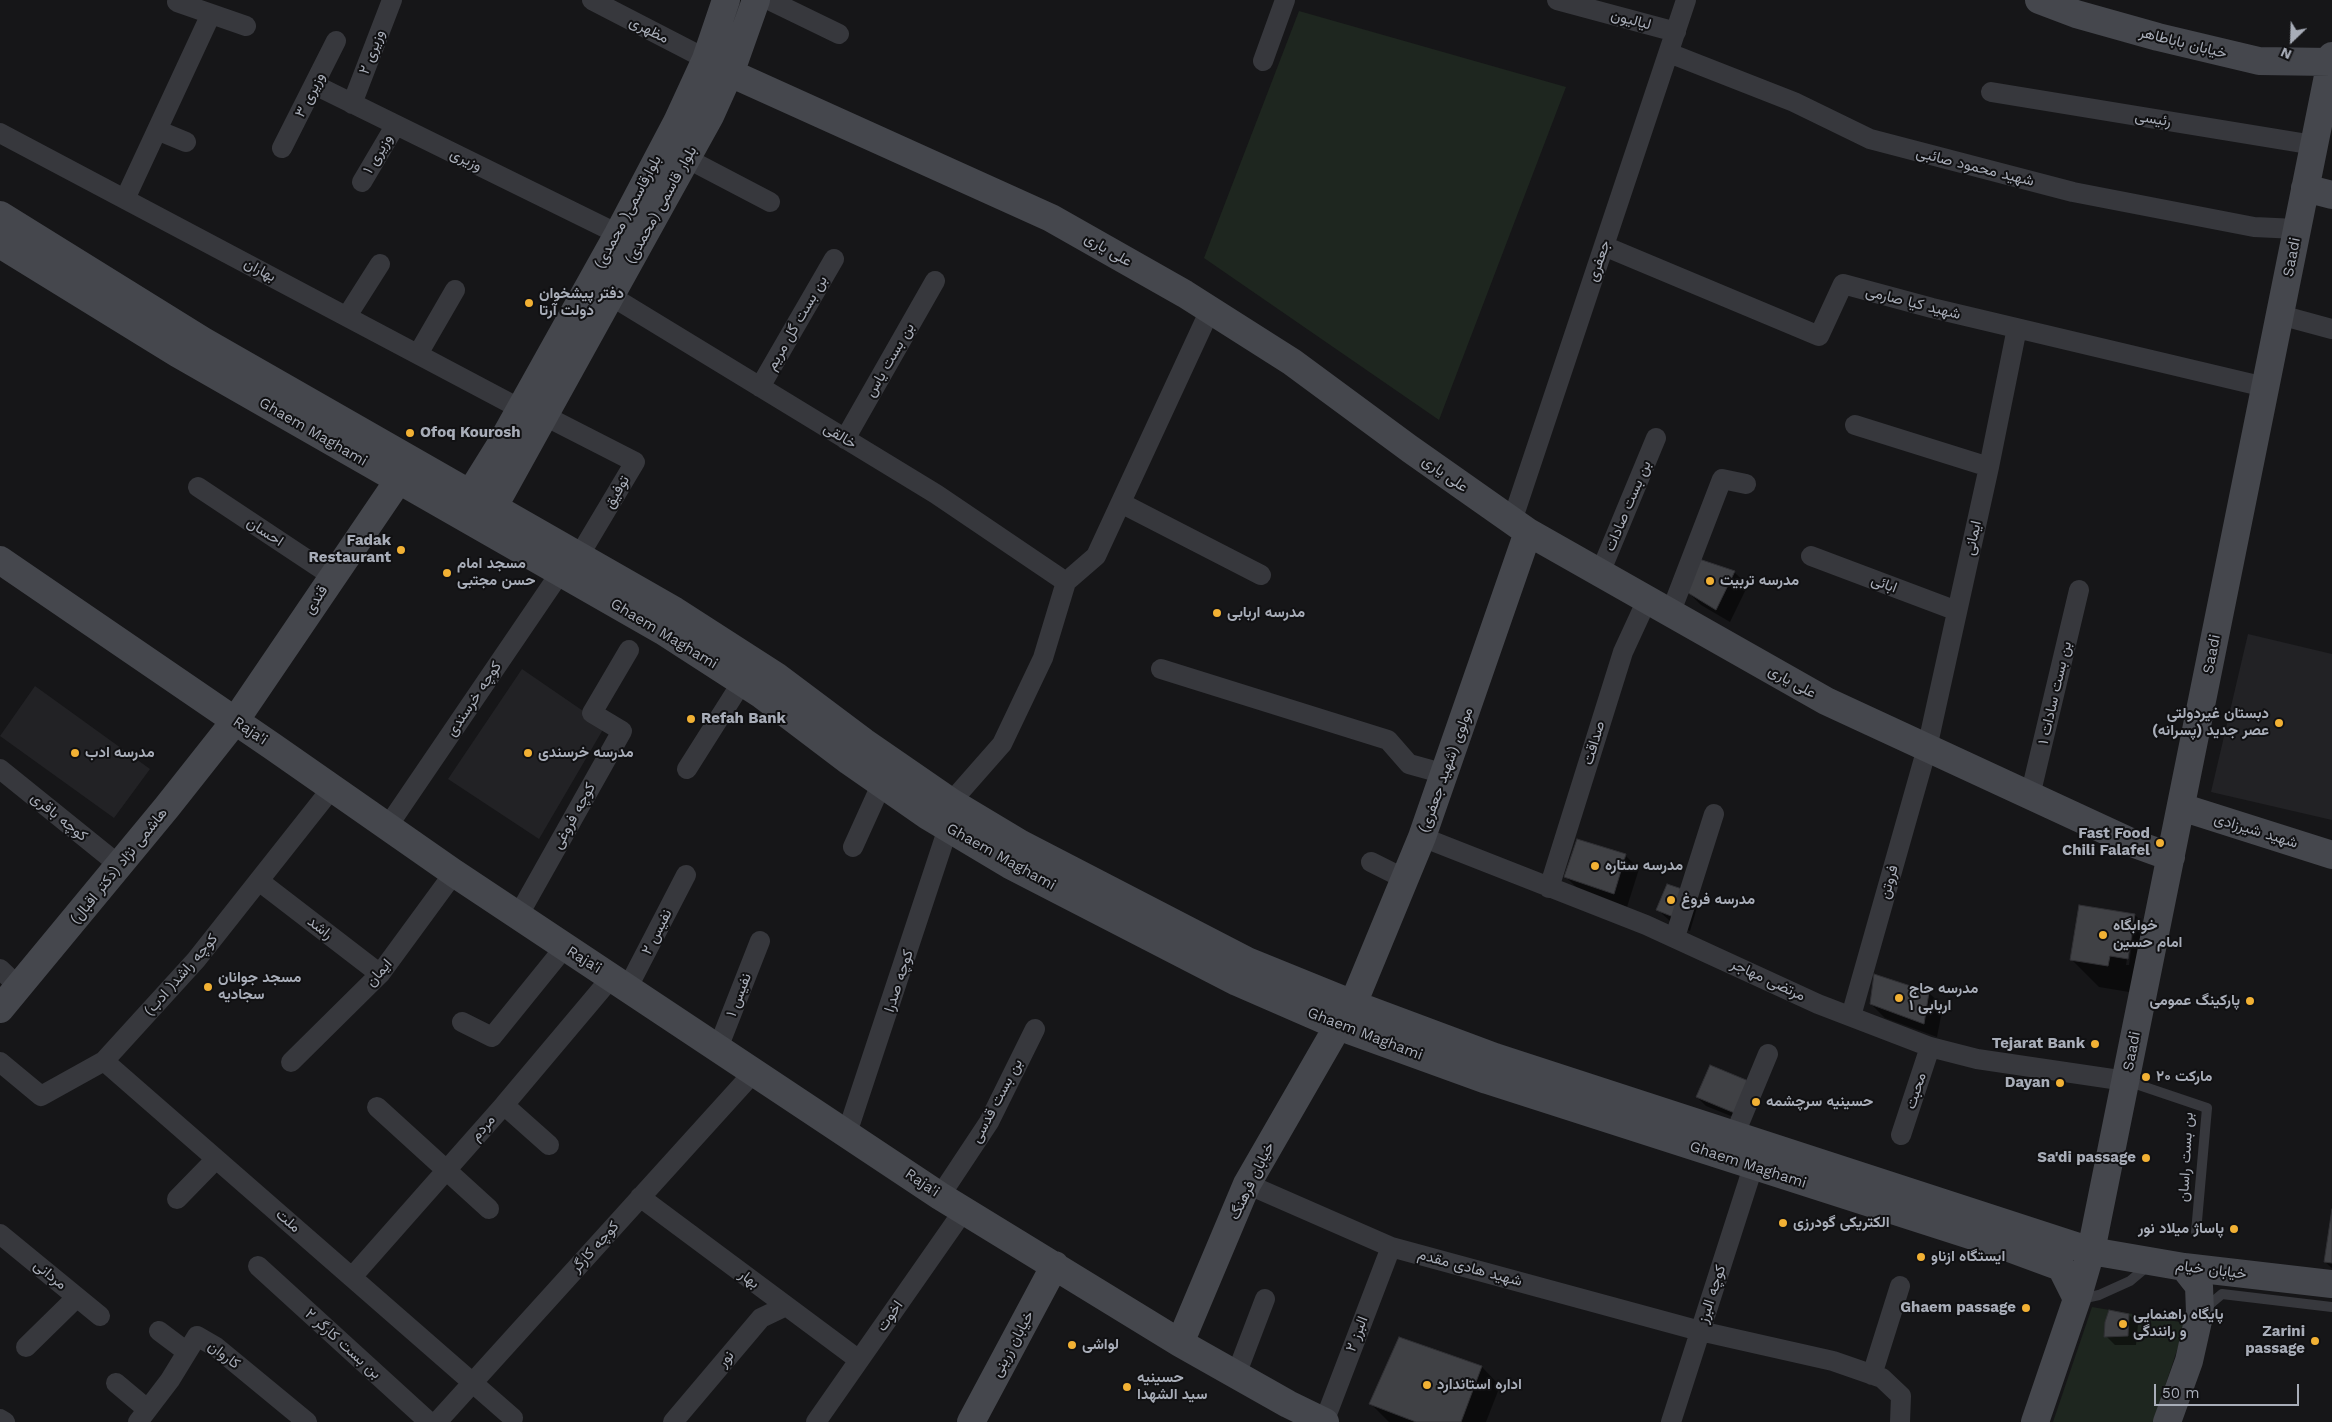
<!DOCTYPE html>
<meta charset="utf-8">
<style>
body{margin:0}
#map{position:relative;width:2332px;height:1422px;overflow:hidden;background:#161618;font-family:"Work Sans",sans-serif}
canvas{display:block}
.north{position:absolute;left:2267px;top:15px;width:50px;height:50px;-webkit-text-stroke:4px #111113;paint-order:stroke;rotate:204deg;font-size:14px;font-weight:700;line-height:20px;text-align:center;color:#a8adb8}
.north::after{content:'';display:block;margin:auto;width:18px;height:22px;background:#a8adb8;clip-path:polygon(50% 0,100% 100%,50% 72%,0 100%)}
.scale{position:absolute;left:2154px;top:1384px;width:145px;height:22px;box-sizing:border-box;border:2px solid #a8adb8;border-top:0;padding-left:6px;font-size:15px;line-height:18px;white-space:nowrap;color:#a8adb8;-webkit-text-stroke:4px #111113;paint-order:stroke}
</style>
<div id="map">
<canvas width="2332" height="1422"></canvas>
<div class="north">N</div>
<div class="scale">50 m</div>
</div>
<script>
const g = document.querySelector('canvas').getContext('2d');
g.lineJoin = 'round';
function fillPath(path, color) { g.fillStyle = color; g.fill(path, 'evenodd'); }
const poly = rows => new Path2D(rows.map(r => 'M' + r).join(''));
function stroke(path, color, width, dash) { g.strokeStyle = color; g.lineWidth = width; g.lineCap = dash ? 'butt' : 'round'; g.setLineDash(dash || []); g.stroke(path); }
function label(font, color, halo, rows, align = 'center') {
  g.font = font + ' "Work Sans",Vazirmatn,sans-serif'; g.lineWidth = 4; g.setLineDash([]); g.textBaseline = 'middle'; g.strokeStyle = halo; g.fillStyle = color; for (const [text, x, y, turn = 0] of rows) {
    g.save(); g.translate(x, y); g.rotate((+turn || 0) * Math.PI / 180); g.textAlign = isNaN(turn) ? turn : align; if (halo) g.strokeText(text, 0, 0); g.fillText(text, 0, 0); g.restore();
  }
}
fillPath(poly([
 [2248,634,2332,654,2332,820,2211,792],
 [522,669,605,726,539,839,448,779],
 [35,686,150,769,114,818,0,736]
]), '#222225');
fillPath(poly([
 [1299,11,1566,87,1439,420,1204,258],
 [2092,1307,2186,1323,2153,1422,2053,1422]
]), '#1e261f');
fillPath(poly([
 [1734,572,1748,585,1730,622,1701,605,1687,591],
 [1625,855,1639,869,1627,907,1580,891,1566,877],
 [1685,891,1698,904,1690,931,1672,923,1658,910],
 [2135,915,2162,942,2135,993,2099,987,2072,960],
 [2131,935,2133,935,2129,965,2126,965],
 [1929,993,1943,1006,1937,1037,1885,1018,1871,1004],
 [1711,1067,1746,1122,1706,1106,1697,1097],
 [2332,1217,2332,1268,2325,1262],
 [2129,1315,2138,1324,2136,1345,2115,1345,2106,1336],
 [1400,1339,1482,1367,1500,1386,1486,1422,1389,1422,1371,1404]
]), '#0007');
const building = poly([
 [1699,559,1735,571,1716,610,1685,591,1699,559],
 [1577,839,1626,854,1614,894,1564,877,1577,839],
 [1667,884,1685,890,1676,918,1656,910,1667,884],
 [2079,905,2135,914,2128,959,2110,956,2108,966,2070,960,2079,905],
 [1874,974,1929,992,1924,1024,1870,1004,1874,974],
 [1710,1065,1751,1082,1737,1114,1696,1097,1710,1065],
 [2332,1209,2332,1263,2324,1262,2332,1209],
 [2109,1310,2129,1314,2128,1336,2104,1337,2105,1322,2109,1310],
 [1399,1337,1482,1366,1461,1422,1416,1422,1369,1404,1399,1337]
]);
fillPath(building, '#404145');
stroke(building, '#303034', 1);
stroke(poly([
 [2127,1081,2207,1108,2196,1232],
 [2081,1299,2099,1295,2130,1281,2149,1265],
 [2203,1310,2222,1294,2332,1307]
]), '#37383d', 10);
stroke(poly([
 [592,0,706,59],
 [769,0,839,34],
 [1557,0,1676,32],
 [177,2,246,26],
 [1669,53,1794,102,1870,139,2073,192,2254,227,2297,229],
 [1263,61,1285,0],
 [315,85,618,234],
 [1991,92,2314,145],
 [352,104,392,0],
 [157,130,186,142],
 [0,133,519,408],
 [282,148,336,41],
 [686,158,770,202],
 [362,182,395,126],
 [125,199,211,14],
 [1604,246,1819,336,1843,284,1932,308,2265,387],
 [611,296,936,494,1066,582],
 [2280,315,2332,329],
 [347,316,380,264],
 [418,354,455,290],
 [760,387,834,259],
 [545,416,635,462,579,556],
 [1855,425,1989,467],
 [845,439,935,281],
 [198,487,332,576],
 [1121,503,1261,575],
 [1512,521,1686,0],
 [1811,556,1957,611],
 [1600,573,1656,438],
 [1670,614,1722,479,1746,484],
 [1161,669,1388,740,1409,764,1445,774],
 [0,769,119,865],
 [687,769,742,682],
 [2030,796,2079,590],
 [951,802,1002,744,1043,658,1066,582,1096,556,1210,310],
 [388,826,560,573],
 [1422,837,1646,925,1818,1004,1930,1047,1977,1059,2126,1081],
 [853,847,882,783],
 [1371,862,1405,879],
 [259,881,380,974],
 [1549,888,1623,652,1647,600],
 [518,916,622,731,592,713,629,650],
 [1675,937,1714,814],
 [0,969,19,987],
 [627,989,686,875],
 [1851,1016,1927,748,1989,467,2017,328],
 [462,1022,492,1037,564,948],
 [718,1048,760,941],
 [104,1061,513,1418],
 [0,1062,41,1096,104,1061,196,960,332,788],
 [291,1062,380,974,454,873],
 [504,1105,549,1145],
 [377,1107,489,1209],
 [847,1133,948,828],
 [1901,1135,1930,1047],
 [1734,1136,1768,1054],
 [1247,1184,1391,1247,1700,1331,1833,1361,1882,1378,1901,1396,1900,1422],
 [940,1196,989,1122,1035,1029],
 [640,1197,859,1360],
 [177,1199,216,1159],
 [0,1234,100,1316],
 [258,1266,429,1422],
 [352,1277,504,1105,611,978],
 [159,1331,187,1352],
 [26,1347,77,1297],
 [1236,1375,1265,1299],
 [1872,1375,1900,1286],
 [116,1383,147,1409],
 [0,1419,5,1422],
 [138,1422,170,1380,197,1336,216,1347,307,1422],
 [437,1422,754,1072],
 [673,1422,761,1318,786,1306],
 [816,1422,964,1210],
 [1324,1422,1391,1247],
 [1671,1422,1753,1167]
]), '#37383d', 20);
stroke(poly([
 [2039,0,2076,14,2158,37,2259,61,2331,62],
 [706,59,730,73,1051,218,1185,294,1292,362,1410,449,1528,532,1826,701,2135,844,2171,857],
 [2305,188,2332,195],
 [0,215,203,341,675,611,776,676,864,742,951,802,1021,844,1247,961,1353,1004,1495,1057,2091,1251,2184,1267,2332,1284],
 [0,244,177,353,663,631,762,695,849,761,928,816,1010,865,1237,982,1338,1026,1487,1080,2004,1246,2061,1267,2077,1299],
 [470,494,498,449,618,234,677,122,706,59,726,0],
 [493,508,710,116,733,65,756,0],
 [0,560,272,746,454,873,940,1196,1180,1343,1288,1404,1325,1422],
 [2181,807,2332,855],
 [1353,1004,1422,837,1528,532],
 [0,1009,167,807,235,721,398,481],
 [1180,1343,1247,1184,1338,1026],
 [971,1422,1055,1265],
 [2035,1422,2077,1299,2091,1251,2332,56],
 [2167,1422,2189,1361,2200,1312,2199,1286,2184,1267]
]), '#45474d', 28);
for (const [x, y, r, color] of [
 [529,303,5,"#f2b134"],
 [410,433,5,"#f2b134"],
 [401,550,5,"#f2b134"],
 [447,573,5,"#f2b134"],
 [1710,581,5,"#f2b134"],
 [1217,613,5,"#f2b134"],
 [691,719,5,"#f2b134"],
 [2279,723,5,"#f2b134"],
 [75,753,5,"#f2b134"],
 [528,753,5,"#f2b134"],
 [2160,843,5,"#f2b134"],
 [1595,866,5,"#f2b134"],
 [1671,900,5,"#f2b134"],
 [2103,935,5,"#f2b134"],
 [208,987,5,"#f2b134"],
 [1899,998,5,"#f2b134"],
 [2250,1001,5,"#f2b134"],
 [2095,1044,5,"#f2b134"],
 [2146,1077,5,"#f2b134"],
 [2060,1083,5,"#f2b134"],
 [1756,1102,5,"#f2b134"],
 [2146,1158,5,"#f2b134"],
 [1783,1223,5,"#f2b134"],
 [2234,1229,5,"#f2b134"],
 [1921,1257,5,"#f2b134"],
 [2026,1308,5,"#f2b134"],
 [2123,1324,5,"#f2b134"],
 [2315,1341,5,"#f2b134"],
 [1072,1345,5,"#f2b134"],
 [1427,1385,5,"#f2b134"],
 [1127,1387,5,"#f2b134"]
]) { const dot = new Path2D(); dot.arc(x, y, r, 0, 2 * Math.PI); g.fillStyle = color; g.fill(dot); stroke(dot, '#111113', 2); }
label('15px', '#a8adb8', '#111113', [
 ["لیالیون",1631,20,15],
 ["مظهری",649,30,27],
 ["خیابان باباطاهر",2183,43,14],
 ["وزیری ۲",372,52,-69],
 ["وزیری ۳",310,95,-63],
 ["رئیسی",2153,119,9],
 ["وزیری ۱",378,154,-60],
 ["وزیری",466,160,26],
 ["شهید محمود صائبی",1975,167,14],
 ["بلوار قاسمی (محمدی)",661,205,-61],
 ["بلوارقاسمی( محمدی)",628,212,-62],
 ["علی یاری",1108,250,30],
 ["Saadi",2292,257,-79],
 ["جعفری",1599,261,-71],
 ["بهاران",260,270,28],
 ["شهید کیا صارمی",1913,303,14],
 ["بن بست گل مریم",797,323,-60],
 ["بن بست یاس",890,360,-60],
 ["Ghaem Maghami",313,432,30],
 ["خالقی",840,436,31],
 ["علی یاری",1445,474,35],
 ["توفیق",617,492,-60],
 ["بن بست صادات",1628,506,-67],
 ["احسان",265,532,33],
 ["ایمانی",1973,538,-78],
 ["ابائی",1884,584,21],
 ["قندی",316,600,-57],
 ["Ghaem Maghami",664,634,31],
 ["Saadi",2212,654,-79],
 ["علی یاری",1792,682,29],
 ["بن بست سادات ۱",2055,693,-77],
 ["کوچه خرسندی",474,699,-56],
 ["Raja'i",250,731,34],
 ["صداقت",1594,743,-73],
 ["مولوی (شهید جعفری)",1446,770,-70],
 ["کوچه فروغی",574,816,-61],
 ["کوچه باقری",59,817,39],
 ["شهید شیرزادی",2256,831,17],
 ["Ghaem Maghami",1001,857,29],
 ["هاشمی نژاد (دکتر اقبال)",119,866,-51],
 ["فروتن",1889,882,-74],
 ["راشد",320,928,38],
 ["نفیس ۲",657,932,-63],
 ["Raja'i",584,960,32],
 ["ایمان",379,973,-49],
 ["کوچه راشد( ادب)",181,975,-49],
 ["مرتضی مهاجر",1768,980,25],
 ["کوچه صدرا",899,981,-72],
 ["نفیس ‍۱",739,995,-69],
 ["Ghaem Maghami",1365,1034,21],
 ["Saadi",2132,1051,-79],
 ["محبت",1916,1091,-72],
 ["بن بست قدسی",997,1101,-62],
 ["مردم",483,1128,-49],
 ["بن بست راسان",2186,1157,-87],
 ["Ghaem Maghami",1748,1165,18],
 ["خیابان فرهنگ",1252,1181,-64],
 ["Raja'i",922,1183,34],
 ["ملت",288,1221,41],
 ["کوچه کارگر",595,1247,-48],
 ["شهید هادی مقدم",1470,1268,15],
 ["خیابان خیام",2211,1270,7],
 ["مردانی",50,1275,39],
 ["بهار",749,1279,37],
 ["کوچه البرز",1712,1294,-72],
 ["اخوت",890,1316,-55],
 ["البرز ۲",1357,1334,-69],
 ["بن بست کارگر ۲",343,1344,42],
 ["خیابان زرینی",1013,1344,-62],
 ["کاروان",224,1355,37],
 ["نور",726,1359,-50]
]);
label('bold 15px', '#a8adb8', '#111113', [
 ["دفتر پیشخوان",539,294],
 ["دولت آرتا",539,311],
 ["Ofoq Kourosh",420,433],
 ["Fadak",391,541,"right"],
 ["Restaurant",391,558,"right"],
 ["مسجد امام",457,564],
 ["حسن مجتبی",457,581],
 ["مدرسه تربیت",1720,581],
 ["مدرسه اربابی",1227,613],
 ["دبستان غیردولتی",2269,714,"right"],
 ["عصر جدید (پسرانه)",2269,731,"right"],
 ["Refah Bank",701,719],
 ["مدرسه ادب",85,753],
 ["مدرسه خرسندی",538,753],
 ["Fast Food",2150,834,"right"],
 ["Chili Falafel",2150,851,"right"],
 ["مدرسه ستاره",1605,866],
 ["مدرسه فروغ",1681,900],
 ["خوابگاه",2113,926],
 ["امام حسین",2113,943],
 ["مسجد جوانان",218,978],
 ["سجادیه",218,995],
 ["مدرسه حاج",1909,989],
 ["اربابی ۱",1909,1006],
 ["پارکینگ عمومی",2240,1001,"right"],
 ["Tejarat Bank",2085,1044,"right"],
 ["مارکت ۲۰",2156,1077],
 ["Dayan",2050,1083,"right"],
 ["حسینیه سرچشمه",1766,1102],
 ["Sa'di passage",2136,1158,"right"],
 ["الکتریکی گودرزی",1793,1223],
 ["پاساژ میلاد نور",2224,1229,"right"],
 ["ایستگاه ازناو",1931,1257],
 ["Ghaem passage",2016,1308,"right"],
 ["پایگاه راهنمایی",2133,1315],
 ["و رانندگی",2133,1332],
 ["Zarini",2305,1332,"right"],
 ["passage",2305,1349,"right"],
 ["لواشی",1082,1345],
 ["حسینیه",1137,1378],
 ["سید الشهدا",1137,1395],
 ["اداره استاندارد",1437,1385]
], 'left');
</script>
